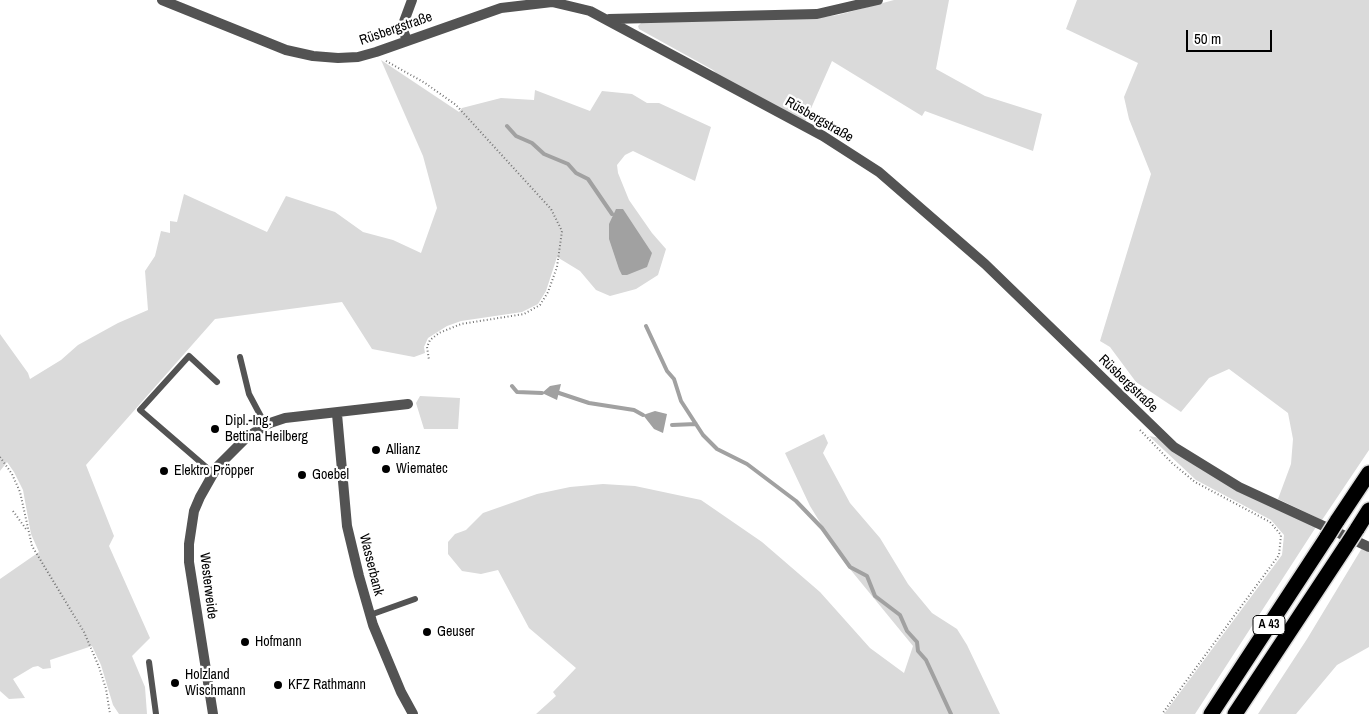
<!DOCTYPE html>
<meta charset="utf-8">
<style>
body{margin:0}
#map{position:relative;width:1369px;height:714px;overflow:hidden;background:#fff;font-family:"Archivo Narrow",sans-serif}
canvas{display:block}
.scale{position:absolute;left:1186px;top:30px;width:86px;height:22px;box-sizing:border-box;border:2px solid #000;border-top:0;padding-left:6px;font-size:15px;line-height:18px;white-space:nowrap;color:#000;-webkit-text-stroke:4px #fff;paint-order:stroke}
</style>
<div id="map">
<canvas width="1369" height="714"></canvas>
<div class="scale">50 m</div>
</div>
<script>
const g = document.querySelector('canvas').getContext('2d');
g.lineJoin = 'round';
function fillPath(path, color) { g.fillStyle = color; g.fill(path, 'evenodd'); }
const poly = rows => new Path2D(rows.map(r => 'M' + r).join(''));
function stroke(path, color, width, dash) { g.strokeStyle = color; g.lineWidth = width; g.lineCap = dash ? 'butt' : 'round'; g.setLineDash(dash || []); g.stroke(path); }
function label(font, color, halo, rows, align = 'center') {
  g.font = font + ' "Archivo Narrow",sans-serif'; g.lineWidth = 4.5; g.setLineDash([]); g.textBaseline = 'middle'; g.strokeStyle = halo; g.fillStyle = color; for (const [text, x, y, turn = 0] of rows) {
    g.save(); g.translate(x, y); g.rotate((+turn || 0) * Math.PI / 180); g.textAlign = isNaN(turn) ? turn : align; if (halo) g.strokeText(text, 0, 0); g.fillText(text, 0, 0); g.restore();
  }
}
fillPath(poly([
 [894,0,949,0,936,69,985,96,1042,114,1033,151,925,111,922,116,832,61,805,122,720,77,713,70,639,29,638,26,641,23,683,18,816,18,838,15],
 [1077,0,1369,0,1369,450,1322,520,1278,499,1291,464,1293,439,1288,413,1229,369,1209,378,1181,412,1136,382,1110,347,1100,341,1151,174,1129,119,1124,97,1138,63,1066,29],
 [381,60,459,112,462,108,501,98,534,100,535,90,590,111,602,91,632,94,647,103,659,103,711,127,695,181,633,151,625,155,617,165,618,173,629,200,652,233,666,249,658,275,636,289,610,296,596,290,580,271,557,257,546,291,538,304,522,312,461,321,447,326,428,338,424,347,425,353,414,357,372,349,342,302,215,319,86,465,114,536,109,546,150,638,132,656,145,687,147,714,119,714,113,705,101,665,92,646,50,660,51,668,43,669,38,666,33,667,13,679,25,698,9,699,0,691,0,579,39,552,31,534,23,490,14,472,7,462,0,471,0,334,28,373,30,379,61,360,78,345,118,323,148,310,145,271,155,256,161,231,170,233,170,221,177,222,184,194,267,232,286,196,335,212,363,232,393,240,421,253,437,208,423,156],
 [420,396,460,398,458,429,424,429,416,403],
 [824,434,828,443,823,453,850,503,880,538,908,584,932,613,957,629,967,645,1000,714,536,714,556,696,553,692,576,668,529,628,498,570,481,574,462,571,448,554,448,542,455,534,466,530,483,513,537,494,570,487,603,484,635,486,701,500,762,542,820,592,870,648,904,673,913,646,845,563,810,506,785,453],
 [1149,436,1160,438,1316,527,1195,714,1164,714,1282,555,1284,535,1271,520,1196,480],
 [1362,548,1369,552,1369,647,1337,665,1296,714,1258,714,1307,639]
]), '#dadada');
fillPath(poly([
 [616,209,623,209,652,253,647,267,627,275,622,275,619,269,609,239,609,224],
 [561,384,557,400,542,393,550,386],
 [655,411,667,414,663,433,654,429,643,415]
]), '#a1a1a1');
stroke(poly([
 [507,126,516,136,532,143,544,154,568,164,576,173,588,179,612,214],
 [646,326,667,371,674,379,681,401,703,435,717,449,747,464,796,501,822,528,850,567,867,576,875,596,900,615,907,631,917,642,918,651,926,660,951,714],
 [512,386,517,392,542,393],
 [559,393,589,403,634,410,643,415],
 [672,425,696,424]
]), '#a1a1a1', 4);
const highway = poly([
 [1337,521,1369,473],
 [1357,529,1369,510],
 [1211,714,1327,537],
 [1235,714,1346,546]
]);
stroke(highway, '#dbdbdb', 18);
stroke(poly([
 [386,61,425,83,456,105,551,209,562,231,557,267,548,292,540,305,524,314,461,324,439,333,430,340,427,347,429,360],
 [1140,430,1172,463,1195,482,1270,522,1281,535,1279,555,1162,714],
 [0,457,12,474,20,492,32,546,84,632,99,667,106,689,110,714],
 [13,511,26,529]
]), '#757575', 2, [1, 2.5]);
stroke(poly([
 [240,357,249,394,266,426],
 [213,473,140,410,189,356,217,382],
 [370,615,415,599],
 [149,662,156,714]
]), '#535353', 6);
stroke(poly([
 [162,0,286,50,313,56,338,58,358,57,376,52,501,8,552,2,590,11,823,136,879,172,985,264,1174,447,1239,487,1369,547],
 [609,19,817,14,878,0],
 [407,41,402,27,412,0],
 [337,414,347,526,359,576,373,625,401,692,413,714],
 [213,714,189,562,189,544,194,511,200,497,217,467,247,437,270,423,285,418,408,404]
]), '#535353', 10);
stroke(highway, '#000', 15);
const highwayBridge = poly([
 [1327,537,1337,521],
 [1346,546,1357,529]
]);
stroke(highwayBridge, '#dbdbdb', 18, []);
stroke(highwayBridge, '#000', 15);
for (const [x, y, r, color] of [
 [215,429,5,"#000"],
 [376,450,5,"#000"],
 [386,469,5,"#000"],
 [164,471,5,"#000"],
 [302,475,5,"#000"],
 [427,632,5,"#000"],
 [245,642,5,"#000"],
 [175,683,5,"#000"],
 [278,685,5,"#000"]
]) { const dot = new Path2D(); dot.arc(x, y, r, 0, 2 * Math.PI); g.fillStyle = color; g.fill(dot); stroke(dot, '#fff', 2); }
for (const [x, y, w] of [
 [1269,625,32]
]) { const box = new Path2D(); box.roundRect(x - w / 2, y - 9.5, w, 19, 4); g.fillStyle = '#fff'; g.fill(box); stroke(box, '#000', 1); }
label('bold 12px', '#000', null, [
 ["A 43",1269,625]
]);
label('14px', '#000', '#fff', [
 ["Rüsbergstraße",396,29,-19],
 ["Rüsbergstraße",819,120,30],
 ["Rüsbergstraße",1128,384,44],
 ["Wasserbank",371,565,76],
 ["Westerweide",208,586,83]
]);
label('14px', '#000', '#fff', [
 ["Dipl.-Ing.",225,421],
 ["Bettina Heilberg",225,437],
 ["Allianz",386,450],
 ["Wiematec",396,469],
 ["Elektro Pröpper",174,471],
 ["Goebel",312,475],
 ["Geuser",437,632],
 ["Hofmann",255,642],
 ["Holzland",185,675],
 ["Wischmann",185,691],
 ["KFZ Rathmann",288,685]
], 'left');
</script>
